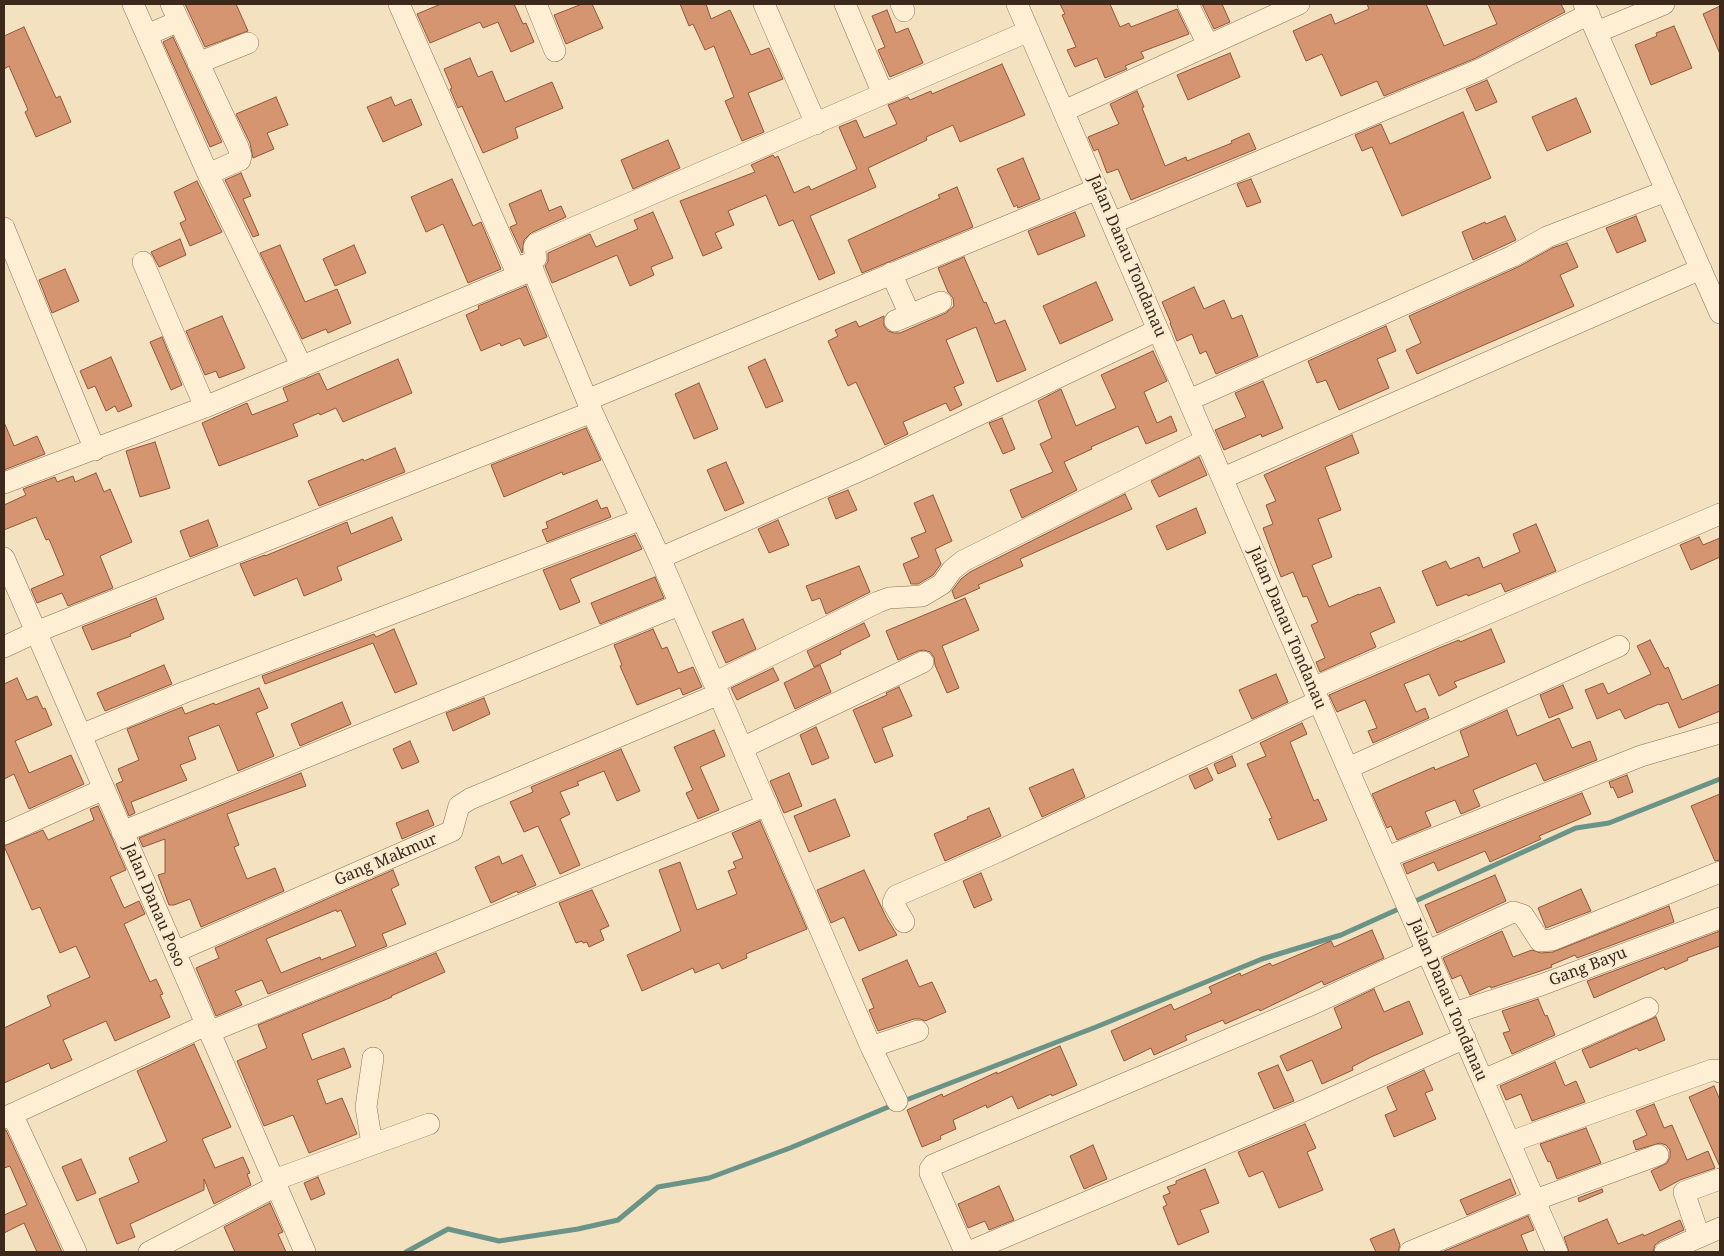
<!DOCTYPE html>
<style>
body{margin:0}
#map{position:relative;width:1724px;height:1256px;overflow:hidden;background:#f3e1c0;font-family:"Noto Serif",serif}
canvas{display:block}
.frame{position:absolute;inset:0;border:5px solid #3c291c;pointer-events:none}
</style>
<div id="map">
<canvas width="1724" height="1256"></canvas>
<div class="frame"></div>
</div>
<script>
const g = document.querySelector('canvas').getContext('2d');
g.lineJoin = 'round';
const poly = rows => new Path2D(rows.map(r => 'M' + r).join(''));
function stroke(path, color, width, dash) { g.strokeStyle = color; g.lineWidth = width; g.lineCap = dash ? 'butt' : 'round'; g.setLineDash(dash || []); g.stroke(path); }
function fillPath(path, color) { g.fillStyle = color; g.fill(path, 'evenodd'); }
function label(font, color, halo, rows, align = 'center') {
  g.font = font + ' "Noto Serif",serif'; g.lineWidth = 5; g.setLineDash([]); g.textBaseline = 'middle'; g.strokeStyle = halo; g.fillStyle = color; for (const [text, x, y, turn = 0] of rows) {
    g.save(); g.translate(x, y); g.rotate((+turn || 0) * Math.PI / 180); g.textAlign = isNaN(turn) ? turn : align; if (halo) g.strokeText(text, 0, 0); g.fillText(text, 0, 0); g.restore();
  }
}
stroke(poly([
 [1411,903,1576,828,1609,823,1720,779],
 [901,1102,1096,1027,1262,959,1341,935,1403,907],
 [406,1252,448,1229,499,1241,578,1229,618,1220,658,1187,709,1178,790,1148,893,1105]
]), '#699487', 5);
const building = poly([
 [185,4,236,4,248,31,205,47,185,4],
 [441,4,514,4,523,24,526,23,534,42,511,52,498,22,483,28,480,22,430,43,417,14,441,4],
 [582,4,592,4,603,28,566,44,554,15,582,4],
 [680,4,706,4,711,19,730,10,751,55,769,48,783,79,748,93,764,132,742,141,725,101,734,97,714,46,705,50,693,24,689,26,680,4],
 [1060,4,1110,4,1120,27,1129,23,1131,27,1177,9,1189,34,1141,52,1144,58,1125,66,1127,69,1105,78,1097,58,1075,67,1067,50,1076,47,1062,15,1065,14,1060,4],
 [1202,4,1222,4,1230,22,1214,29,1202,4],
 [1367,4,1426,4,1444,46,1497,24,1488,4,1561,4,1565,12,1476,58,1384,96,1377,81,1341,96,1322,54,1306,61,1293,31,1331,14,1335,24,1369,9,1367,4],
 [1720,6,1720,54,1703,14,1720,6],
 [887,10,896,33,908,28,923,63,890,77,878,50,885,47,872,16,887,10],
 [1674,26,1692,68,1651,85,1635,45,1657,36,1656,33,1674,26],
 [24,27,56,98,60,96,71,122,36,137,25,112,28,110,9,66,4,69,4,36,24,27],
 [173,37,222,142,210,147,163,42,173,37],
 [1230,53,1240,77,1188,100,1177,75,1230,53],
 [470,58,478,77,492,71,505,102,552,82,563,108,515,128,518,138,483,153,462,106,458,108,450,89,452,88,444,69,470,58],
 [1002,64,1025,115,960,142,953,125,926,137,927,140,868,168,876,187,810,216,835,273,819,280,793,220,779,226,766,195,728,211,734,225,715,233,722,248,703,256,680,201,755,172,751,165,773,155,775,158,778,156,794,193,809,186,811,190,857,169,839,127,856,120,864,138,897,124,888,105,908,97,910,100,931,91,932,94,1002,64],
 [1487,80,1497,102,1476,111,1466,89,1487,80],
 [1137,91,1144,107,1142,108,1165,166,1186,157,1187,161,1232,143,1231,141,1249,133,1256,149,1131,200,1118,169,1107,173,1098,149,1094,151,1088,137,1119,124,1110,104,1137,91],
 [276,97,288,125,267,133,274,149,253,158,250,143,236,114,276,97],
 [391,97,395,106,411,99,422,125,383,142,367,107,391,97],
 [1576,98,1591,132,1547,151,1532,117,1576,98],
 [1463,112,1491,178,1402,216,1372,147,1362,151,1355,135,1381,124,1390,144,1463,112],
 [668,140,680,168,633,189,621,160,668,140],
 [1023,158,1040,199,1018,208,1017,205,1014,207,997,169,1023,158],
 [241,173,251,196,243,199,259,235,253,237,225,180,241,173],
 [452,179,473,226,481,222,501,269,468,283,443,224,426,232,411,197,452,179],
 [1251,179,1261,202,1247,207,1237,184,1251,179],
 [197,181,222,232,190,246,180,223,186,220,174,192,197,181],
 [957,187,973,227,862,273,848,240,940,198,938,195,957,187],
 [541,190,549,211,561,206,566,217,531,233,524,240,522,253,510,227,517,224,509,204,541,190],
 [653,212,673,258,651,267,654,275,630,286,617,255,552,283,545,266,548,262,548,253,590,234,596,247,638,229,634,220,653,212],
 [1075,212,1085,236,1038,255,1028,231,1075,212],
 [1505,216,1516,240,1473,260,1462,232,1485,222,1486,224,1505,216],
 [1636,216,1646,241,1617,253,1606,228,1636,216],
 [180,239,186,255,159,267,151,252,180,239],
 [1567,243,1578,267,1560,275,1574,306,1417,374,1406,350,1421,343,1409,316,1518,267,1552,248,1567,243],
 [280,245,305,302,337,289,351,323,328,333,326,329,302,339,260,253,280,245],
 [354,245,366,273,335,286,323,259,354,245],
 [964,257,984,303,986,302,995,324,1005,320,1026,370,997,382,976,327,946,340,964,383,954,387,962,405,950,411,946,403,903,422,908,434,885,445,856,382,848,386,828,341,838,336,835,330,856,321,859,327,884,316,884,326,888,331,894,333,900,333,946,313,954,306,953,298,948,292,938,268,964,257],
 [65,269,79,301,52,313,39,280,65,269],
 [1096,282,1113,320,1060,344,1043,306,1096,282],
 [526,286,547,337,524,346,520,338,501,346,500,343,481,351,466,315,479,309,478,306,526,286],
 [1194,287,1204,309,1224,300,1232,319,1242,315,1258,356,1216,374,1206,351,1200,354,1192,334,1177,341,1170,323,1171,323,1162,302,1194,287],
 [222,316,245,368,219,378,216,371,205,375,186,331,222,316],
 [1386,326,1396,351,1377,359,1389,388,1339,410,1326,380,1317,383,1308,361,1386,326],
 [162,337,182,385,171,390,150,342,162,337],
 [1153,351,1167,381,1144,392,1157,423,1171,416,1177,431,1146,444,1138,426,1091,447,1092,449,1064,462,1077,490,1022,518,1010,490,1053,472,1040,444,1052,438,1038,401,1061,389,1076,426,1116,408,1101,375,1153,351],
 [111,357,132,406,118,412,115,406,106,411,95,386,88,389,80,371,111,357],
 [398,359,412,393,343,422,336,408,320,415,319,413,293,424,298,436,219,466,202,423,247,403,252,415,288,401,283,388,319,373,327,390,398,359],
 [765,359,783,401,766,408,748,367,765,359],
 [1263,381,1283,428,1262,437,1261,434,1224,450,1215,430,1246,417,1235,393,1263,381],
 [699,383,718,429,694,439,675,394,699,383],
 [1002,418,1015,449,1003,454,989,423,1002,418],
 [4,422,14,446,37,436,45,454,4,470,4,422],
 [586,428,601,460,563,475,562,472,504,497,491,465,586,428],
 [1352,435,1359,453,1325,467,1341,510,1318,519,1332,557,1312,565,1329,607,1359,594,1359,595,1380,587,1395,622,1370,633,1376,647,1320,672,1316,662,1325,658,1311,625,1318,622,1307,596,1303,597,1293,572,1281,577,1263,528,1273,524,1266,505,1276,501,1264,475,1352,435],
 [155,442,170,488,140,497,126,451,155,442],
 [395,448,405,472,319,506,308,481,363,459,364,461,395,448],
 [1199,457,1207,475,1159,497,1151,481,1199,457],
 [726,462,744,503,725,511,707,470,726,462],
 [96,473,104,492,110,489,132,542,100,556,113,588,68,606,62,593,37,603,31,589,64,575,49,539,46,540,36,517,4,530,4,505,26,495,23,489,55,477,57,482,73,476,75,482,96,473],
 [848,490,857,510,836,519,828,498,848,490],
 [1125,494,1132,509,1020,559,1023,566,978,585,980,588,955,599,952,591,961,579,970,572,1125,494],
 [933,495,952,541,935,549,941,564,933,575,918,584,911,584,903,564,919,557,911,538,926,532,914,503,933,495],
 [597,500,601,509,607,507,611,517,547,542,542,530,548,528,546,522,597,500],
 [1196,508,1206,533,1167,550,1156,526,1196,508],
 [392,517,402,540,337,567,342,580,304,596,297,578,254,596,240,564,265,555,265,556,347,522,351,534,392,517],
 [208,520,218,546,190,557,180,531,208,520],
 [778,520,789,545,769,553,758,529,778,520],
 [1536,524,1556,571,1505,592,1501,583,1468,596,1467,594,1437,606,1422,571,1446,561,1450,569,1479,557,1483,568,1520,552,1513,534,1536,524],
 [635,535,642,549,570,579,580,602,560,610,543,570,635,535],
 [1699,537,1703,545,1720,538,1720,557,1691,570,1680,545,1699,537],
 [859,566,870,592,826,614,820,598,812,601,806,586,859,566],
 [655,577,664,598,600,624,591,603,655,577],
 [156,598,164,619,130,634,131,636,92,650,82,627,156,598],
 [965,598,979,630,942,646,959,688,947,693,935,665,934,657,930,652,924,650,918,651,898,660,886,631,965,598],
 [743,619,756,649,726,663,712,632,743,619],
 [864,623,870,636,840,651,841,654,814,667,807,651,864,623],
 [394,629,417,684,395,693,373,643,265,684,262,676,374,634,376,637,394,629],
 [653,629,662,649,667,647,678,673,693,667,702,687,683,695,680,688,637,705,620,666,622,665,614,645,653,629],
 [1491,629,1505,662,1454,682,1457,687,1439,696,1429,674,1404,684,1416,712,1425,708,1429,718,1373,743,1368,731,1377,728,1365,700,1337,712,1329,695,1439,648,1459,640,1460,642,1491,629],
 [1650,640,1665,669,1668,667,1682,700,1720,684,1720,711,1679,728,1668,702,1660,705,1659,704,1625,719,1620,709,1597,719,1585,690,1603,683,1608,694,1651,674,1637,646,1650,640],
 [164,665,172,684,105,711,97,693,164,665],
 [820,665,831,692,795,709,784,683,820,665],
 [773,668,779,680,737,700,731,688,773,668],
 [1276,674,1288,702,1252,719,1239,690,1276,674],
 [17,678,27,700,37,696,43,709,45,708,52,725,15,741,29,773,71,755,84,784,29,809,14,774,4,779,4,684,17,678],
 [1563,685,1573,708,1549,718,1540,695,1563,685],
 [899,687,912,716,882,728,893,756,875,763,853,710,887,695,886,693,899,687],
 [259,688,268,708,256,713,274,756,238,771,219,725,188,737,196,759,180,765,187,780,131,802,135,813,129,816,116,784,123,781,118,769,139,760,127,729,182,707,185,714,214,703,215,705,259,688],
 [484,698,490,714,453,731,446,713,484,698],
 [342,702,351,724,300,746,291,724,342,702],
 [1507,710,1517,736,1559,718,1572,748,1590,741,1597,760,1544,781,1536,763,1473,790,1480,806,1461,814,1455,800,1425,812,1431,826,1397,840,1391,826,1387,828,1372,794,1434,767,1435,770,1469,756,1460,731,1507,710],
 [1302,723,1307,734,1290,742,1314,801,1318,799,1327,820,1278,840,1269,819,1272,818,1247,764,1266,756,1260,743,1302,723],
 [816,727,829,758,812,765,800,735,816,727],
 [714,730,725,756,700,767,719,810,698,819,686,793,693,790,674,747,714,730],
 [410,741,419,762,402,769,393,749,410,741],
 [621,749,640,791,617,801,604,771,577,782,579,785,560,792,570,814,560,819,580,865,560,874,538,826,524,832,510,802,533,792,531,787,621,749],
 [1232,756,1236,766,1218,774,1214,764,1232,756],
 [1207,768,1213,780,1195,789,1189,776,1207,768],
 [1073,769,1085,797,1042,817,1029,788,1073,769],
 [301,773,306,786,227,814,239,845,234,847,247,879,275,868,284,891,201,927,190,899,174,905,169,905,158,875,165,873,165,839,143,847,139,838,301,773],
 [789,773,802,806,784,813,770,781,789,773],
 [1627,775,1633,792,1618,798,1613,787,1611,788,1609,782,1627,775],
 [1582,793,1591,814,1539,836,1541,839,1490,862,1485,851,1438,871,1434,862,1407,874,1403,864,1582,793],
 [1720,794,1720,860,1715,861,1691,806,1720,794],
 [835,799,850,836,809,852,794,816,835,799],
 [98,806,126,870,110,877,124,908,139,901,145,914,124,924,150,982,156,979,163,994,160,995,170,1017,115,1041,106,1021,63,1040,72,1060,51,1069,49,1063,4,1083,4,1028,51,1006,47,996,90,977,76,946,60,953,40,907,32,910,4,846,43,830,48,840,94,820,90,809,98,806],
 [989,808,1001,836,945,861,934,834,968,819,967,817,989,808],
 [428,810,434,825,402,839,396,823,428,810],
 [760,821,807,929,746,954,747,958,722,969,719,963,695,973,693,968,642,991,627,955,681,931,659,870,680,862,697,910,737,894,728,871,736,868,733,862,743,858,732,833,760,821],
 [522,855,536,885,518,893,517,891,491,903,475,867,499,856,502,864,522,855],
 [393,870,399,885,391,889,406,924,382,934,387,946,268,994,262,980,235,991,242,1005,216,1016,196,968,219,958,215,948,393,870],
 [336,910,337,912,341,910,356,946,321,960,320,957,281,973,266,939,336,910],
 [864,870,886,917,897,935,859,951,844,917,831,923,817,890,864,870],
 [981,873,992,900,974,908,963,881,981,873],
 [1495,875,1506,901,1437,933,1425,905,1495,875],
 [1581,889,1591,911,1546,928,1538,908,1581,889],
 [592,890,609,926,600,930,604,940,589,947,587,942,583,943,582,941,576,943,559,903,592,890],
 [1669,906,1674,922,1577,958,1575,955,1551,965,1552,967,1491,988,1490,986,1470,995,1461,975,1452,979,1443,958,1502,931,1513,957,1532,950,1541,953,1553,952,1669,906],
 [1372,930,1384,958,1324,985,1322,981,1260,1011,1259,1009,1225,1024,1223,1020,1185,1036,1187,1040,1154,1055,1151,1048,1124,1061,1111,1031,1171,1004,1174,1010,1212,993,1209,987,1240,973,1241,976,1270,963,1272,966,1331,941,1334,947,1372,930],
 [1720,931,1720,946,1687,958,1688,960,1665,970,1664,967,1594,998,1587,981,1720,931],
 [436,953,445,972,391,996,392,997,302,1034,312,1060,344,1048,351,1067,317,1080,326,1104,342,1098,357,1134,309,1153,293,1115,264,1126,237,1061,267,1048,258,1025,436,953],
 [907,960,919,987,932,982,946,1012,925,1021,920,1019,914,1019,878,1031,869,1010,874,1008,862,979,907,960],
 [1374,989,1384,1012,1409,1001,1423,1034,1371,1057,1352,1067,1353,1070,1322,1084,1312,1060,1287,1071,1280,1056,1342,1028,1334,1008,1374,989],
 [1538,999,1545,1016,1547,1015,1555,1035,1512,1054,1503,1033,1510,1031,1502,1011,1538,999],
 [1656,1017,1665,1040,1639,1051,1637,1048,1590,1068,1582,1050,1656,1017],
 [194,1044,231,1127,202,1139,215,1168,243,1157,250,1173,247,1174,251,1185,214,1204,204,1179,204,1190,130,1224,135,1237,117,1244,99,1199,139,1182,129,1158,167,1141,137,1071,194,1044],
 [1060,1046,1077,1085,1052,1096,1051,1094,1018,1109,1012,1096,987,1108,986,1105,953,1120,956,1129,940,1136,941,1139,922,1147,907,1110,942,1094,943,1097,997,1072,997,1074,1060,1046],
 [1555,1062,1565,1086,1576,1081,1585,1102,1532,1121,1521,1094,1506,1100,1500,1086,1555,1062],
 [1278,1065,1294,1101,1274,1109,1258,1073,1278,1065],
 [1424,1070,1433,1090,1425,1093,1436,1119,1394,1137,1385,1115,1397,1110,1387,1087,1424,1070],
 [1714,1086,1720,1100,1720,1167,1689,1097,1714,1086],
 [1654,1104,1664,1128,1672,1125,1687,1160,1708,1151,1715,1168,1680,1180,1660,1191,1651,1171,1667,1163,1670,1157,1670,1150,1666,1145,1660,1143,1636,1150,1633,1141,1647,1135,1636,1111,1654,1104],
 [1305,1124,1316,1148,1307,1152,1323,1190,1279,1208,1263,1171,1249,1177,1238,1152,1305,1124],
 [1586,1128,1601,1163,1557,1179,1550,1161,1548,1162,1540,1144,1586,1128],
 [4,1130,6,1130,62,1252,37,1252,24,1223,4,1233,4,1215,27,1205,10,1166,4,1168,4,1130],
 [1093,1145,1107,1179,1084,1189,1070,1156,1093,1145],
 [81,1159,96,1193,77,1201,62,1167,81,1159],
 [1205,1169,1219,1203,1200,1210,1209,1232,1178,1245,1163,1207,1167,1205,1163,1196,1170,1193,1167,1187,1176,1184,1176,1181,1205,1169],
 [318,1177,325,1194,311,1200,304,1183,318,1177],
 [1510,1179,1516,1194,1467,1215,1460,1200,1510,1179],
 [999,1186,1014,1220,989,1230,985,1221,968,1228,958,1204,999,1186],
 [1602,1189,1603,1192,1579,1202,1578,1198,1602,1189],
 [270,1203,283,1232,278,1234,286,1252,235,1252,224,1227,270,1203],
 [1528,1216,1534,1230,1521,1235,1528,1252,1442,1252,1528,1216],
 [1607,1219,1618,1244,1643,1234,1644,1236,1680,1220,1684,1230,1660,1241,1655,1245,1653,1252,1569,1252,1564,1237,1607,1219],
 [1394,1229,1400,1245,1398,1252,1376,1252,1370,1239,1394,1229]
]);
fillPath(building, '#d69571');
stroke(building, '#915638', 1);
const minor = poly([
 [133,4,208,174,302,367],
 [171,4,238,147,241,156,240,160,233,163,208,174],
 [399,4,515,269,530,263,592,412,660,558,871,1047,897,1101],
 [536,4,555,51],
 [764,4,816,124],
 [845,4,883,94],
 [901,4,904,11],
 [1017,4,1557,1252],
 [1188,4,1208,45],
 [1584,4,1720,313],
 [1597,32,1664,4],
 [147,35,179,21],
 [198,63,248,43],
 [1064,111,1299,4],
 [1112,223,1481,69,1589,14],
 [4,228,95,450],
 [143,262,205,407],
 [530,263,536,258,534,247,536,244,1029,31],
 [891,273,910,315],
 [895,321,941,302],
 [587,400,1097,189],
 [1189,400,1513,256,1547,237,1666,191],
 [1223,478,1701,269],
 [4,483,205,407,532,270],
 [4,558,305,1252],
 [660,558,866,468,1158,330],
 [4,647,36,632,171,578,592,412],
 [714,683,878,602,889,598,922,596,942,584,952,570,963,561,1206,440],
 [1313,688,1720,514],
 [81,735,185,692,642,519],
 [742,748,923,662],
 [1348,768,1619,646],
 [122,832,679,605],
 [4,834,104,789],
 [1387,857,1641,756,1720,733],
 [904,922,893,903,896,896,997,852,1319,701],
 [175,952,452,831,459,806,470,799,719,694],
 [1454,1013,1541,985,1720,918],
 [209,1032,767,805],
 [871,1047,918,1031],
 [1483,1080,1648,1008],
 [12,1114,76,1252],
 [4,1118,206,1025],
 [1510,1142,1712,1070,1717,1070,1720,1072],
 [372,1144,366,1107,373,1058],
 [274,1180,429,1124],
 [1699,1236,1684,1192,1720,1179],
 [149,1252,276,1186],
 [965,1252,930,1173,930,1169,933,1165,1315,1003,1513,912,1523,915,1540,941,1552,940,1720,872],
 [969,1252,1305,1110,1465,1038],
 [1410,1252,1535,1200,1658,1155],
 [1665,1252,1720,1228]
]);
stroke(minor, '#8f7055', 22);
stroke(minor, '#fdeed4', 21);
label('16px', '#3c291c', '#f9ebd0', [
 ["Jalan Danau Tondanau",1127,256,67],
 ["Jalan Danau Tondanau",1287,628,67],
 ["Gang Makmur",386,860,-23],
 ["Jalan Danau Poso",154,905,67],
 ["Gang Bayu",1588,967,-21],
 ["Jalan Danau Tondanau",1448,1000,67]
]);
</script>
